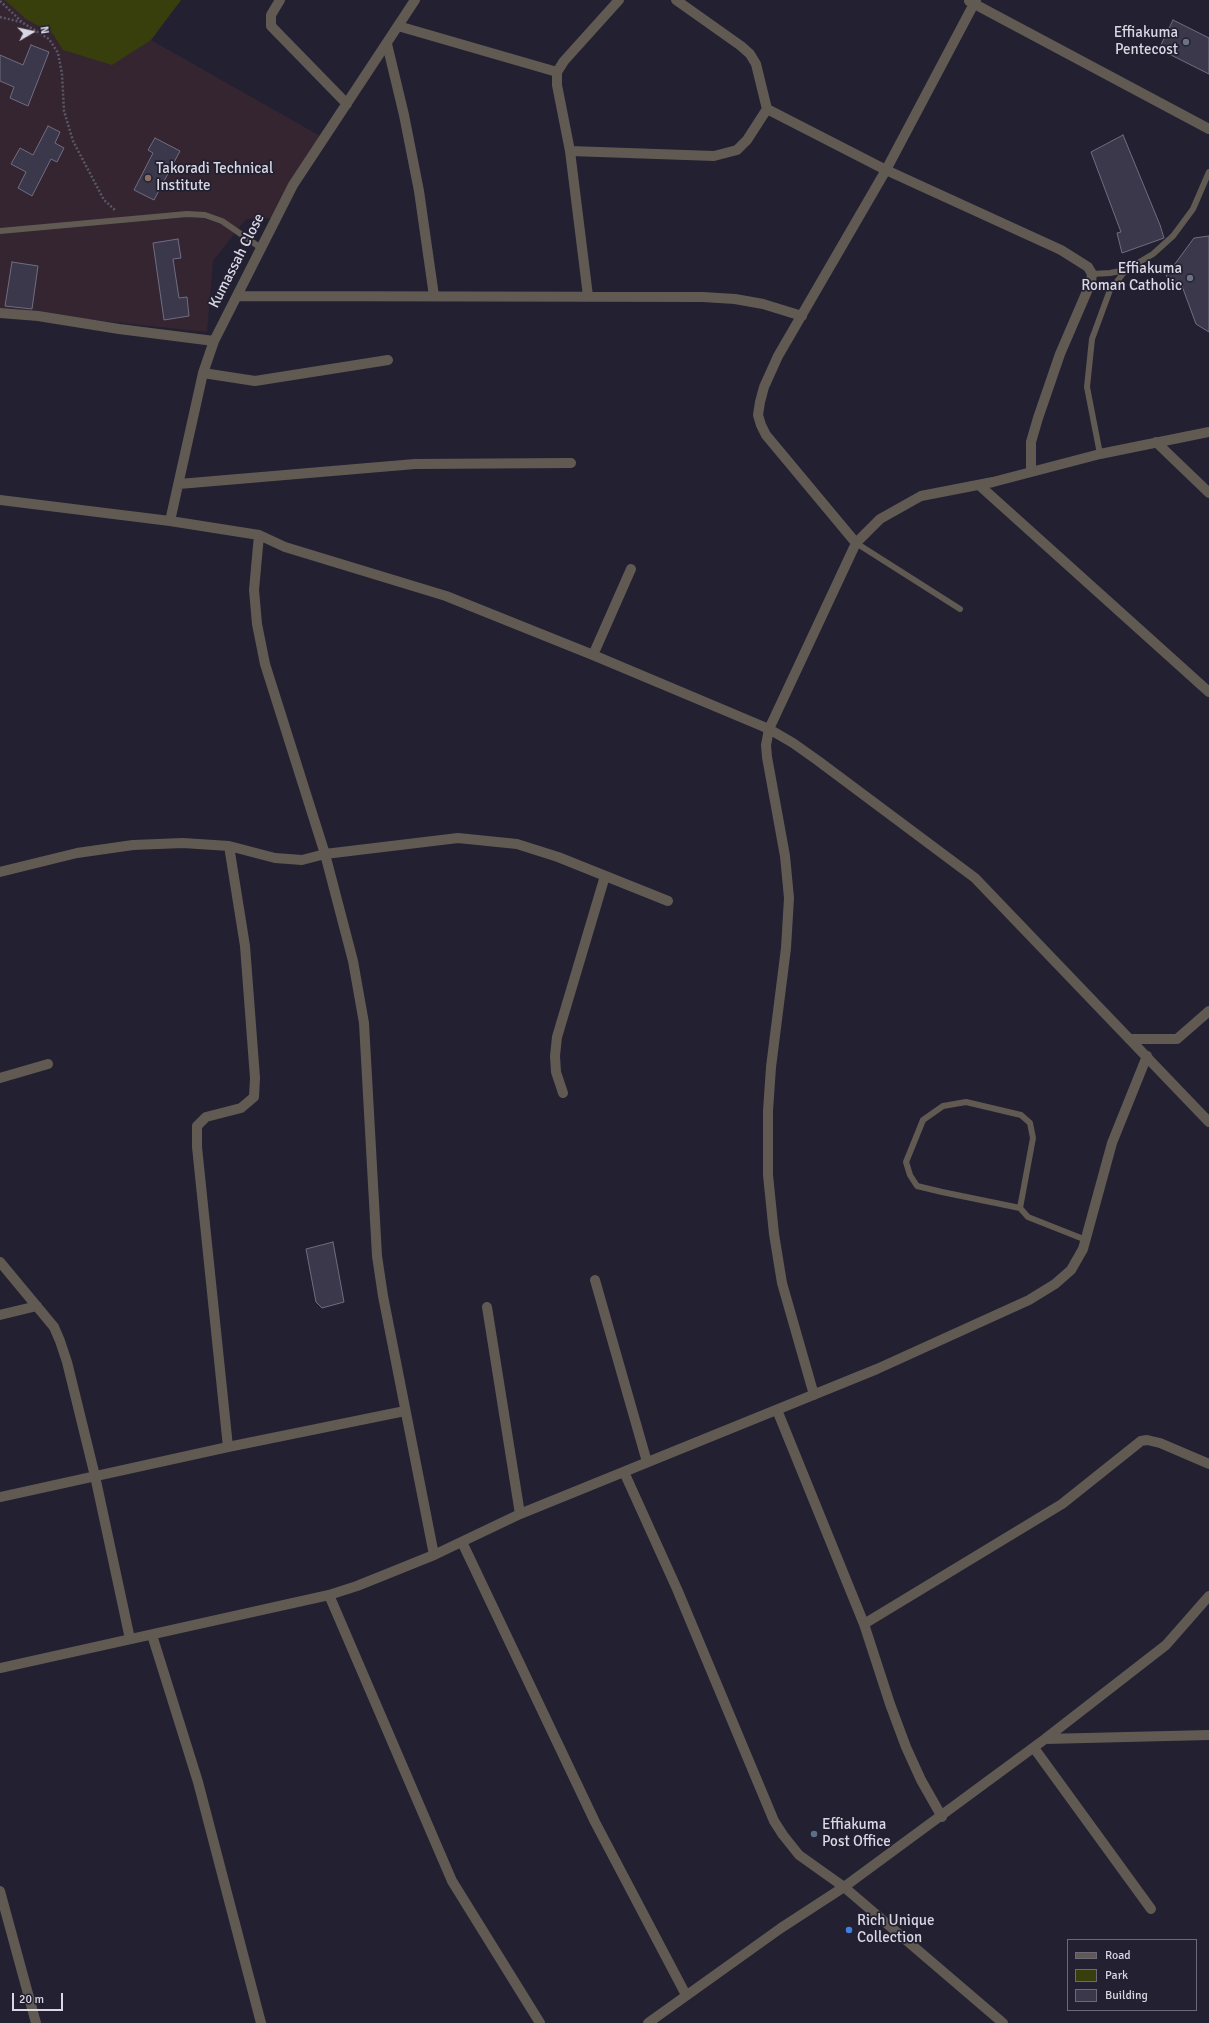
<!DOCTYPE html>
<style>
body{margin:0}
#map{position:relative;width:1209px;height:2023px;overflow:hidden;background:#232031;font-family:Signika,sans-serif}
canvas{display:block}
.legend{position:absolute;left:1067px;top:1939px;width:130px;height:72px;box-sizing:border-box;background:#232031;border:1px solid #6c6978;margin:0;padding:5px 7px;list-style:none;font-size:12px;color:#d9d7e3}
.legend li{display:flex;align-items:center;gap:8px;height:20px}
.legend b{width:20px;border:1px solid #6c6978}
.north{position:absolute;left:12px;top:12px;width:40px;height:40px;-webkit-text-stroke:3px #232031;paint-order:stroke;rotate:81deg;font-size:11px;font-weight:700;line-height:16px;text-align:center;color:#d9d7e3}
.north::after{content:'';display:block;margin:auto;width:14px;height:18px;background:#d9d7e3;clip-path:polygon(50% 0,100% 100%,50% 72%,0 100%)}
.scale{position:absolute;left:12px;top:1993px;width:51px;height:18px;box-sizing:border-box;border:2px solid #d9d7e3;border-top:0;padding-left:5px;font-size:12px;line-height:14px;white-space:nowrap;color:#d9d7e3;-webkit-text-stroke:3px #232031;paint-order:stroke}
</style>
<div id="map">
<canvas width="1209" height="2023"></canvas>
<ul class="legend">
<li><b style="height:5px;background:#615a53"></b>Road</li>
<li><b style="height:11px;background:#383f0c"></b>Park</li>
<li><b style="height:11px;background:#3b384b"></b>Building</li>
</ul>
<div class="north">N</div>
<div class="scale">20 m</div>
</div>
<script>
const g = document.querySelector('canvas').getContext('2d');
g.lineJoin = 'round';
function fillPath(path, color) { g.fillStyle = color; g.fill(path, 'evenodd'); }
const poly = rows => new Path2D(rows.map(r => 'M' + r).join(''));
function stroke(path, color, width, dash) { g.strokeStyle = color; g.lineWidth = width; g.lineCap = dash ? 'butt' : 'round'; g.setLineDash(dash || []); g.stroke(path); }
function label(font, color, halo, rows, align = 'center') {
  g.font = font + ' Signika,sans-serif'; g.lineWidth = 3.5; g.setLineDash([]); g.textBaseline = 'middle'; g.strokeStyle = halo; g.fillStyle = color; for (const [text, x, y, turn = 0] of rows) {
    g.save(); g.translate(x, y); g.rotate((+turn || 0) * Math.PI / 180); g.textAlign = isNaN(turn) ? turn : align; if (halo) g.strokeText(text, 0, 0); g.fillText(text, 0, 0); g.restore();
  }
}
fillPath(poly([
 [0,0,181,0,151,40,322,137,271,218,246,219,213,261,207,332,0,310]
]), '#342531');
fillPath(poly([
 [5,0,181,0,151,40,112,65,63,50,53,34,26,19]
]), '#383f0c');
const building = poly([
 [1173,20,1209,38,1209,74,1159,49,1173,20],
 [31,45,49,52,28,106,10,98,14,87,0,81,0,55,23,65,31,45],
 [48,126,60,132,55,143,64,148,57,162,51,159,32,196,18,188,26,172,11,164,20,148,33,155,48,126],
 [1123,135,1160,225,1164,238,1122,253,1117,233,1121,232,1091,152,1123,135],
 [155,138,180,151,154,200,134,190,153,153,148,150,155,138],
 [1209,236,1209,332,1196,324,1182,286,1166,276,1194,238,1209,236],
 [178,239,181,258,173,259,179,298,187,297,189,316,164,320,153,243,178,239],
 [12,262,38,266,32,309,5,306,12,262],
 [333,1242,344,1302,322,1308,316,1302,306,1249,333,1242]
]);
fillPath(building, '#3b384b');
stroke(building, '#706d82', 1);
stroke(poly([
 [0,1,23,23,49,39,58,53,62,74,64,111,73,141,104,200,115,210],
 [0,17,21,22]
]), '#5a5867', 2.5, [2, 2]);
stroke(poly([
 [0,231,187,214,205,215,222,221,261,248],
 [1092,274,1110,273,1126,270],
 [1100,454,1087,387,1092,339,1110,290,1126,270,1153,254,1173,236,1193,209,1209,172],
 [856,543,960,609],
 [1020,1208,1033,1138,1030,1123,1021,1115,966,1102,943,1106,923,1120,906,1162,910,1175,917,1186,942,1192,1020,1208,1028,1217,1086,1240]
]), '#615a53', 6);
stroke(poly([
 [280,0,271,15,271,26,347,104],
 [969,1,1209,129],
 [398,26,557,72],
 [387,44,404,115,419,191,434,296],
 [767,109,886,170,1061,250,1088,267,1092,274,1091,282,1060,354,1038,418,1031,442,1031,471],
 [570,151,714,156,737,150,747,140,767,109,756,64,750,54,741,46,676,0],
 [237,296,703,297,735,299,763,304,802,316],
 [588,296,570,151,557,85,557,72,564,61,619,0],
 [0,313,38,316,119,329,214,341],
 [203,373,255,381,388,360],
 [1156,442,1209,493],
 [179,484,415,464,571,463],
 [979,485,1209,692],
 [0,500,170,521,259,535,285,547,446,596,593,655,769,729,793,743,817,760,975,878,1209,1122],
 [170,521,203,373,214,341,293,185,415,0],
 [259,535,254,590,257,624,265,664,325,854,353,961,364,1023,377,1256,383,1296,434,1555],
 [856,543,766,435,761,425,758,415,760,402,764,387,778,356,886,170,976,0],
 [593,655,631,569],
 [0,872,77,853,133,845,183,843,229,846,275,858,302,860,325,854,458,838,517,844,558,857,668,901],
 [1129,1039,1177,1039,1209,1011],
 [0,1078,48,1064],
 [563,1093,556,1072,555,1056,557,1037,605,876],
 [0,1262,54,1327,60,1341,67,1362,95,1476,130,1639],
 [595,1280,647,1462],
 [487,1307,520,1514],
 [0,1315,37,1306],
 [814,1395,782,1283,774,1234,768,1175,768,1111,771,1067,786,948,789,898,785,856,767,757,766,745,769,729,856,543,880,519,921,496,993,482,1100,454,1209,432],
 [777,1410,864,1624,890,1704,906,1747,921,1780,942,1817],
 [228,1447,197,1147,197,1126,206,1117,241,1108,254,1097,255,1078,245,946,229,846],
 [624,1472,677,1589,774,1821,783,1835,799,1855,844,1887,1003,2023],
 [0,1497,228,1447,405,1411],
 [462,1542,595,1822,686,1995],
 [329,1595,452,1881,540,2023],
 [864,1624,1062,1504,1141,1441,1147,1440,1160,1443,1209,1464],
 [152,1635,198,1782,261,2023],
 [0,1668,329,1595,357,1586,434,1555,520,1514,877,1369,1029,1300,1055,1284,1071,1270,1083,1249,1112,1143,1147,1056],
 [1045,1739,1209,1735],
 [1034,1748,1151,1909],
 [0,1891,36,2023],
 [648,2023,781,1928,844,1887,1045,1739,1166,1645,1209,1596]
]), '#615a53', 10);
for (const [x, y, r, color] of [
 [1186,42,4,"#6b7280"],
 [148,178,4,"#8d6e63"],
 [1190,278,4,"#6b7280"],
 [814,1834,4,"#5c6f8a"],
 [849,1930,4,"#3f7fe0"]
]) { const dot = new Path2D(); dot.arc(x, y, r, 0, 2 * Math.PI); g.fillStyle = color; g.fill(dot); stroke(dot, '#232031', 1.5); }
label('15px', '#d9d7e3', '#232031', [
 ["Effiakuma",1178,33,"right"],
 ["Pentecost",1178,50,"right"],
 ["Takoradi Technical",156,169],
 ["Institute",156,186],
 ["Effiakuma",1182,269,"right"],
 ["Roman Catholic",1182,286,"right"],
 ["Effiakuma",822,1825],
 ["Post Office",822,1842],
 ["Rich Unique",857,1921],
 ["Collection",857,1938]
], 'left');
label('15px', '#d9d7e3', '#232031', [
 ["Kumassah Close",237,261,-63]
]);
</script>
